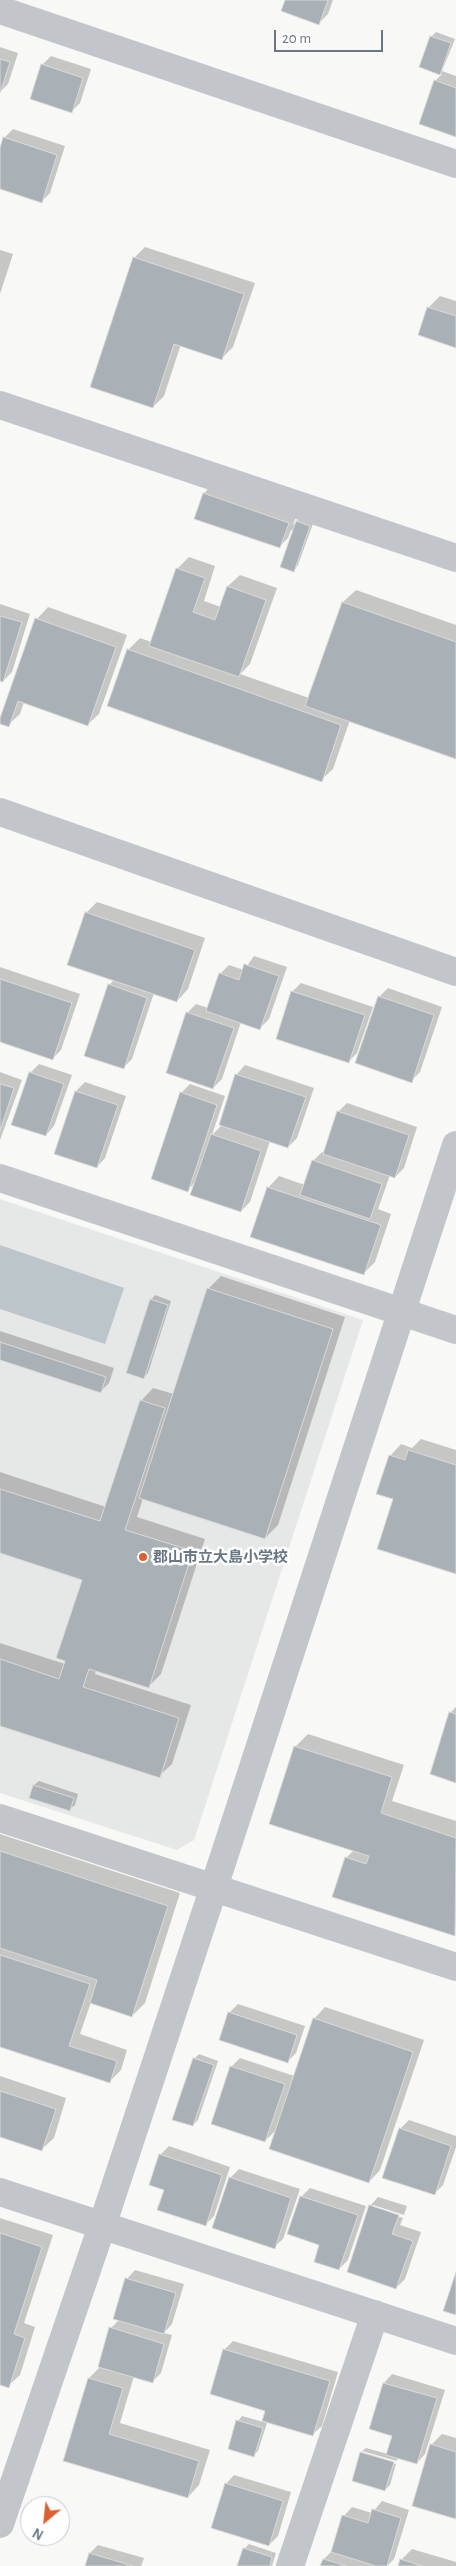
<!DOCTYPE html>
<meta charset="utf-8">
<style>
body{margin:0}
#map{position:relative;width:456px;height:2566px;overflow:hidden;background:#f8f8f6;font-family:"Alegreya Sans",sans-serif}
canvas{display:block}
.north{position:absolute;left:20px;top:2496px;width:50px;height:50px;box-sizing:border-box;background:#fff;border:1px solid #c3c9ce;border-radius:50%;rotate:208deg;font-size:14px;font-weight:700;line-height:20px;text-align:center;color:#697785}
.north::after{content:'';display:block;margin:auto;width:18px;height:22px;background:#dc6032;clip-path:polygon(50% 0,100% 100%,50% 72%,0 100%)}
.scale{position:absolute;left:274px;top:30px;width:109px;height:22px;box-sizing:border-box;border:2px solid #697785;border-top:0;padding-left:6px;font-size:15px;line-height:18px;white-space:nowrap;color:#697785;-webkit-text-stroke:4px #fff;paint-order:stroke}
</style>
<div id="map">
<canvas width="456" height="2566"></canvas>
<div class="north">N</div>
<div class="scale">20 m</div>
</div>
<script>
const g = document.querySelector('canvas').getContext('2d');
g.lineJoin = 'round';
function fillPath(path, color) { g.fillStyle = color; g.fill(path, 'evenodd'); }
const poly = rows => new Path2D(rows.map(r => 'M' + r).join(''));
function stroke(path, color, width, dash) { g.strokeStyle = color; g.lineWidth = width; g.lineCap = dash ? 'butt' : 'round'; g.setLineDash(dash || []); g.stroke(path); }
function label(font, color, halo, rows, align = 'center') {
  g.font = font + ' "Alegreya Sans","Noto Sans JP",sans-serif'; g.lineWidth = 5; g.setLineDash([]); g.textBaseline = 'middle'; g.strokeStyle = halo; g.fillStyle = color; for (const [text, x, y, turn = 0] of rows) {
    g.save(); g.translate(x, y); g.rotate((+turn || 0) * Math.PI / 180); g.textAlign = isNaN(turn) ? turn : align; if (halo) g.strokeText(text, 0, 0); g.fillText(text, 0, 0); g.restore();
  }
}
fillPath(poly([
 [0,1199,363,1320,194,1840,177,1850,0,1793]
]), '#e6e7e7');
fillPath(poly([
 [0,1245,124,1288,105,1344,0,1309]
]), '#bbc5ca');
fillPath(poly([
 [286,0,333,0,328,14,319,23],
 [436,32,455,39,442,71,456,76,456,135,435,81,442,74,421,67,432,36],
 [0,47,18,53,8,84,0,92],
 [51,56,91,69,80,103,71,112,42,65],
 [13,129,65,146,50,193,42,201,0,188,0,152,4,138],
 [145,247,255,283,233,347,222,358,181,344,164,396,153,407,134,258],
 [0,250,13,254,0,294],
 [440,296,456,301,456,346,428,308],
 [213,484,297,514,293,525,301,517,314,521,298,565,294,570,293,531,291,530,288,538,279,547,196,518,204,493],
 [189,557,215,566,204,601,221,607,228,586,240,575,277,588,250,664,240,674,309,698,343,602,356,590,456,625,456,758,350,720,333,769,321,780,128,650,140,638,151,642,178,568],
 [0,604,30,614,12,672,3,681,0,680],
 [48,607,127,635,99,714,87,725,24,702,20,714,8,725,0,722,37,619],
 [97,902,205,938,188,989,177,1001,154,993,132,1059,123,1068,109,985,114,980,86,913],
 [254,956,287,967,269,1019,260,1028,241,1022,222,1079,213,1088,187,1013,196,1004,208,1008,220,974,229,965,244,970],
 [0,967,80,994,61,1050,52,1059,0,1041],
 [301,983,373,1007,357,1053,348,1062,277,1038,293,991],
 [388,988,442,1007,420,1072,411,1081,379,997],
 [39,1064,72,1075,54,1126,46,1135,30,1073],
 [245,1065,314,1088,297,1138,288,1147,270,1141,250,1202,241,1211,196,1181,188,1190,181,1093,190,1084,225,1096,212,1135,222,1125,220,1124,237,1074],
 [0,1072,22,1080,0,1140],
 [85,1082,126,1096,105,1158,97,1167,55,1153,76,1091],
 [347,1103,417,1127,404,1168,395,1177,390,1175,378,1209,391,1214,375,1262,364,1273,268,1188,279,1176,305,1185,313,1161,322,1152,325,1153,338,1112],
 [221,1276,345,1317,278,1525,265,1538,143,1498,137,1517,205,1539,161,1674,148,1687,96,1670,95,1674,191,1705,172,1764,159,1776,0,1724,0,1643,65,1664,84,1579,0,1552,0,1472,106,1507,141,1401,153,1388,174,1394,208,1289],
 [155,1295,171,1301,148,1373,143,1378,151,1300],
 [0,1331,114,1368,109,1383,100,1392,0,1359],
 [421,1439,456,1450,456,1573,394,1499,390,1456,401,1444,412,1448],
 [456,1707,456,1781,450,1713],
 [308,1734,404,1765,392,1801,456,1821,455,1935,346,1858,354,1850,295,1747],
 [39,1781,78,1794,75,1805,70,1809,34,1785],
 [0,1834,180,1893,145,2003,132,2016,91,2002,80,2034,127,2050,121,2070,110,2081,0,2046],
 [238,2004,305,2026,296,2053,287,2062,229,2013],
 [325,2007,424,2040,380,2170,369,2182,277,2129,265,2141,231,2067,240,2058,294,2076,314,2019],
 [199,2054,218,2061,198,2120,193,2125,194,2059],
 [0,2076,66,2098,54,2138,42,2149,0,2135],
 [409,2120,456,2136,456,2147,443,2185,434,2194,400,2129],
 [169,2146,230,2167,214,2216,206,2224,166,2189,160,2155],
 [239,2169,300,2189,283,2239,274,2247,230,2178],
 [310,2188,366,2206,348,2260,339,2269,321,2245,301,2197],
 [378,2197,407,2206,404,2215,373,2205,373,2208,403,2218,400,2225,421,2232,405,2279,396,2288,370,2206],
 [0,2218,53,2235,24,2323,35,2327,20,2375,8,2386,0,2384],
 [135,2270,184,2284,172,2324,164,2333,172,2335,161,2373,152,2382,134,2376,120,2423,210,2450,199,2485,188,2497,65,2460,89,2378,101,2366,111,2328,119,2320,127,2279],
 [233,2341,338,2372,322,2426,313,2434,266,2410,224,2350],
 [392,2374,445,2390,425,2454,417,2463,398,2457,397,2461,362,2451,366,2448,388,2454,394,2435,370,2428,384,2383],
 [242,2416,267,2423,258,2451,253,2456,238,2421],
 [442,2434,456,2438,456,2518,431,2445],
 [362,2451,362,2454,396,2464,390,2485,385,2490,353,2480],
 [234,2475,291,2492,278,2536,269,2545,226,2484],
 [382,2501,409,2510,394,2559,387,2566,322,2566,324,2559,333,2550,344,2516,352,2507,372,2513],
 [249,2544,276,2553,272,2566,239,2566,244,2549],
 [98,2545,144,2558,141,2566,86,2566,90,2553],
 [412,2549,456,2562,456,2566,399,2566,401,2560]
]), '#0003');
const building = poly([
 [285,0,328,0,319,25,281,11,285,0],
 [430,36,451,43,440,75,419,67,430,36],
 [0,59,10,62,0,93,0,59],
 [41,64,83,78,72,113,30,99,41,64],
 [434,80,456,88,456,137,419,124,434,80],
 [3,137,57,155,42,203,0,189,0,148,3,137],
 [133,257,244,294,222,360,174,344,153,408,90,387,133,257],
 [427,307,456,316,456,348,418,335,427,307],
 [203,493,289,523,280,548,194,519,203,493],
 [296,521,310,526,294,572,280,567,296,521],
 [176,568,205,578,193,612,215,620,227,586,266,600,239,677,149,646,176,568],
 [342,602,456,642,456,759,305,706,342,602],
 [0,616,22,622,3,682,0,681,0,616],
 [35,618,116,647,88,726,18,701,9,727,0,724,0,718,35,618],
 [127,649,341,725,322,782,107,706,127,649],
 [85,912,195,950,177,1002,67,965,85,912],
 [244,964,279,976,260,1030,206,1011,219,973,239,980,244,964],
 [0,979,72,1003,53,1060,0,1042,0,979],
 [108,984,147,998,124,1069,84,1056,108,984],
 [291,991,365,1015,349,1063,276,1039,291,991],
 [378,996,434,1015,412,1083,355,1063,378,996],
 [186,1012,234,1028,213,1089,166,1073,186,1012],
 [29,1072,64,1084,46,1136,11,1125,29,1072],
 [235,1074,306,1097,288,1148,219,1125,235,1074],
 [0,1084,14,1088,0,1131,0,1084],
 [75,1091,118,1105,97,1168,54,1154,75,1091],
 [180,1092,217,1105,188,1192,151,1179,180,1092],
 [337,1111,409,1135,395,1178,323,1154,337,1111],
 [211,1134,261,1151,241,1212,190,1195,211,1134],
 [312,1160,382,1184,370,1219,300,1195,312,1160],
 [267,1187,381,1225,364,1275,250,1237,267,1187],
 [207,1288,333,1329,265,1539,139,1498,207,1288],
 [150,1299,168,1305,144,1379,126,1373,150,1299],
 [0,1342,106,1377,101,1393,0,1360,0,1342],
 [140,1400,165,1408,125,1530,193,1551,149,1688,89,1669,83,1687,179,1718,160,1778,0,1726,0,1659,59,1679,65,1661,56,1658,82,1580,0,1553,0,1489,100,1521,140,1400],
 [408,1450,456,1465,456,1574,377,1549,393,1499,376,1494,389,1455,405,1460,408,1450],
 [449,1712,456,1714,456,1783,430,1774,449,1712],
 [294,1746,392,1777,381,1813,456,1838,455,1936,332,1897,345,1857,366,1864,369,1856,269,1824,294,1746],
 [33,1785,74,1798,70,1811,29,1798,33,1785],
 [0,1851,168,1906,132,2017,90,2003,97,1980,0,1948,0,1851],
 [0,1955,90,1984,69,2046,117,2061,110,2083,0,2047,0,1955],
 [228,2012,297,2035,288,2063,219,2040,228,2012],
 [313,2018,413,2052,369,2183,269,2149,313,2018],
 [193,2058,214,2065,193,2126,172,2120,193,2058],
 [230,2066,285,2084,265,2142,211,2124,230,2066],
 [0,2091,56,2109,42,2151,0,2137,0,2091],
 [399,2128,451,2146,435,2195,382,2178,399,2128],
 [159,2154,222,2175,206,2226,157,2210,164,2190,149,2185,159,2154],
 [229,2177,291,2198,275,2249,212,2228,229,2177],
 [300,2196,358,2215,339,2270,314,2262,319,2245,287,2234,300,2196],
 [369,2205,399,2215,392,2234,413,2241,396,2289,347,2272,369,2205],
 [0,2233,42,2247,14,2334,25,2338,9,2388,0,2385,0,2233],
 [456,2272,456,2315,443,2311,456,2272],
 [125,2278,176,2293,164,2334,113,2319,125,2278],
 [109,2327,164,2344,153,2383,98,2367,109,2327],
 [223,2349,330,2381,313,2436,262,2421,265,2411,210,2394,223,2349],
 [88,2378,123,2388,109,2434,199,2461,188,2498,63,2461,88,2378],
 [383,2383,437,2398,417,2464,386,2455,392,2436,369,2429,383,2383],
 [236,2420,263,2428,254,2457,228,2449,236,2420],
 [430,2444,456,2452,456,2519,412,2506,430,2444],
 [360,2452,394,2462,385,2491,352,2481,360,2452],
 [225,2483,283,2501,269,2546,211,2528,225,2483],
 [372,2509,401,2518,387,2566,376,2566,331,2552,342,2515,368,2523,372,2509],
 [243,2548,272,2557,270,2566,237,2566,243,2548],
 [89,2553,133,2566,85,2566,89,2553],
 [323,2559,347,2566,320,2566,323,2559],
 [400,2559,422,2566,398,2566,400,2559]
]);
fillPath(building, '#a9b0b6');
stroke(building, '#dadad8', 1);
stroke(poly([
 [0,10,456,164],
 [0,405,456,558],
 [0,812,456,972],
 [0,1178,456,1330],
 [0,1818,456,1967],
 [0,2192,456,2341],
 [0,2524,102,2226,214,1887,456,1145],
 [290,2566,375,2314]
]), '#c2c5c9', 28);
for (const [x, y, r, color] of [
 [143,1557,5,"#dc6032"]
]) { const dot = new Path2D(); dot.arc(x, y, r, 0, 2 * Math.PI); g.fillStyle = color; g.fill(dot); stroke(dot, '#fff', 2); }
label('bold 15px', '#697785', '#fff', [
 ["郡山市立大島小学校",153,1557]
], 'left');
</script>
